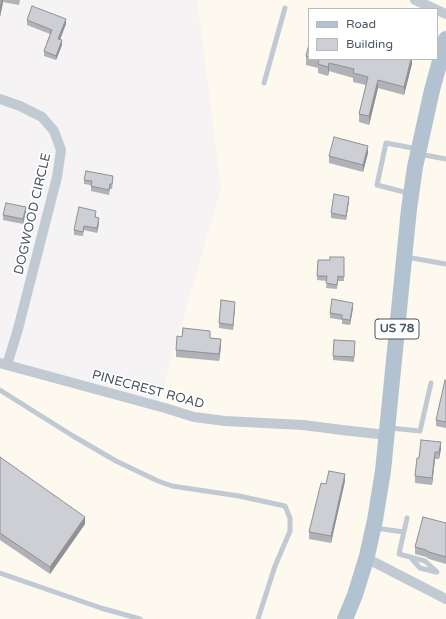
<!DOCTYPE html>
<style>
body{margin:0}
#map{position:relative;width:446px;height:619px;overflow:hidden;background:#f5f3f3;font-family:"Varela Round",sans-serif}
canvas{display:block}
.legend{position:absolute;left:308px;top:8px;width:130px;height:52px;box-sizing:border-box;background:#fff;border:1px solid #b7bbc0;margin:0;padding:5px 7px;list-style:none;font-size:12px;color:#4a5661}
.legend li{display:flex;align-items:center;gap:8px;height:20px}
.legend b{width:20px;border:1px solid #b7bbc0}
</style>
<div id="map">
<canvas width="446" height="619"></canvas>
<ul class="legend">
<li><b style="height:5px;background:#b3c2d1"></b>Road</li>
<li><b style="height:11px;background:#cdcfd5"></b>Building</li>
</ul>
</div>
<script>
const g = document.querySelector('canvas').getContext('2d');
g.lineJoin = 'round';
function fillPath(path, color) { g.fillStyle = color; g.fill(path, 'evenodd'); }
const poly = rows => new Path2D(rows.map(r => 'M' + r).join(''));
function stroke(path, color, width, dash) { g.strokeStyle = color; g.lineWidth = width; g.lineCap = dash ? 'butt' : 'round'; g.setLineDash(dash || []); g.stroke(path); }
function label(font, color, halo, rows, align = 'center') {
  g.font = font + ' "Varela Round",sans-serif'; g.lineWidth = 3.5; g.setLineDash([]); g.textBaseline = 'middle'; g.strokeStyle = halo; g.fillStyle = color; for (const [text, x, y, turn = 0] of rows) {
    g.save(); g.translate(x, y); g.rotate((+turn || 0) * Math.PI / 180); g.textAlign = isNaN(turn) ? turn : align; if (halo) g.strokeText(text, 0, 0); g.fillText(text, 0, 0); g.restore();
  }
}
fillPath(poly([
 [197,0,446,0,446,619,0,619,0,369,157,409,221,188],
 [309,9,437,9,437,59,309,59]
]), '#fdf9ef');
stroke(poly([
 [264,83,285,8],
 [419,154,446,159],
 [408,193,377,185,386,143,418,149],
 [406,257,446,264],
 [0,390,73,436,116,461,158,481,172,486,239,496,285,506,290,518,290,531,275,566,258,619],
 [390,428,420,431,431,383],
 [407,518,399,554,425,561,437,572],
 [375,528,404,532],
 [411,558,420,568,436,572],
 [0,573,101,608,140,619]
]), '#c1cad2', 5);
stroke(poly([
 [415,0,435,9],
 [437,10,446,14],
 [0,99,20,106,42,117,54,131,61,150,57,177,18,329,7,365],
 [0,363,165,408,194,417,225,421,303,425,342,430,387,435],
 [367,556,370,560,446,599]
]), '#c1cad2', 10);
stroke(poly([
 [345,619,355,595,367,556,375,520,383,471,409,209,415,167,432,90,446,39]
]), '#b3c2d1', 16);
fillPath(poly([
 [0,0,20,0,19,5,3,2,0,17],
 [27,20,66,24,60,40,62,45,56,60,44,56,44,51,50,34,27,25],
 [309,44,309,59,412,59,412,64,404,95,378,88,369,125,359,122,359,114,366,85,353,82,353,78,329,71,328,76,318,73,318,68,306,65,306,56],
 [368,153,363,172,329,163,329,156],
 [84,180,113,181,112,189,110,189,109,195,91,191,91,185,84,184],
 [349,201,346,220,331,218,331,213],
 [26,212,23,224,3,220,3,215],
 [96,216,96,217,99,223,97,233,84,230,83,236,74,235,74,230],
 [344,257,344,281,338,281,337,289,326,288,327,281,317,280,318,260,330,260],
 [235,307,233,330,219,328,219,323],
 [353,308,350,325,342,324,342,320,330,318,330,313],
 [210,338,221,346,219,361,176,357,176,350],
 [355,346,354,362,333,360,333,356],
 [446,381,446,428,436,426,436,420],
 [441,449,439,459,435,459,432,485,415,483,415,476,419,458],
 [0,457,85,524,50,574,0,540],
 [345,481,331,543,309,539,309,532],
 [446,523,446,564,429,559,426,557,415,554,415,547]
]), '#b0b2b7');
fillPath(poly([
 [2,0,3,0,3,2,0,17,0,9],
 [66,19,66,24,58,44,58,39],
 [62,40,62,45,56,60,56,56],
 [411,59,412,59,412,64,404,95,404,87],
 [329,63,329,71,328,76,328,67],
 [378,80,378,88,369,125,369,116],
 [368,146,368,153,363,172,363,165],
 [349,197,349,201,346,220,346,216],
 [26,207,26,212,23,224,23,219],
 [99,218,99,223,97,233,97,228],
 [235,302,235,307,233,330,233,325],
 [353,303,353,308,350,325,350,320],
 [221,339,221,346,219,361,219,354],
 [441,442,441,449,439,459,439,452],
 [435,452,435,459,432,485,432,478],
 [345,474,345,481,331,543,331,536],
 [85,517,85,524,50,574,50,567]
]), '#909195');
const building = poly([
 [0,0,2,0,0,9,0,0],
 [32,6,66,19,58,39,62,40,56,56,44,51,52,30,27,20,32,6],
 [309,44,309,57,306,56,309,44],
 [317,59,411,59,404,87,378,80,369,116,359,114,368,77,353,73,354,69,329,63,328,67,318,64,319,60,317,59],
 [334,137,368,146,363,165,329,156,334,137],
 [86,171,113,176,112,184,110,184,109,190,91,186,92,181,84,180,86,171],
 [334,194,349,197,346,216,331,213,334,194],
 [6,203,26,207,23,219,3,215,6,203],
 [79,207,96,211,95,217,99,218,97,228,84,226,83,232,74,230,79,207],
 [330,257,344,257,344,277,338,276,337,285,326,283,327,276,317,276,318,260,330,260,330,257],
 [332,299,353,303,350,320,342,319,342,315,330,313,332,299],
 [221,300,235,302,233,325,219,323,221,300],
 [183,328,210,331,210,338,221,339,219,354,176,350,177,336,182,337,183,328],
 [334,340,355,341,354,357,333,356,334,340],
 [445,380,446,381,446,422,436,420,445,380],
 [421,440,441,442,439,452,435,452,432,478,415,476,417,458,419,458,421,440],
 [0,457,85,517,50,567,0,533,0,457],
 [329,471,345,474,331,536,309,532,321,483,326,484,329,471],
 [423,517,446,523,446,557,429,552,426,550,415,547,423,517]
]);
fillPath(building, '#cdcfd5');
stroke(building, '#909195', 1);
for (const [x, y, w] of [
 [397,329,44]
]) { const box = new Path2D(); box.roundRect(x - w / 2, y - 10, w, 20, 3); g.fillStyle = '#fff'; g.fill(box); stroke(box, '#4a5661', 1); }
label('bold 12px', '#4a5661', null, [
 ["US 78",397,329]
]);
label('13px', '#4a5661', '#fff', [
 ["DOGWOOD CIRCLE",33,214,-77],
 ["PINECREST ROAD",148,390,15]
]);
</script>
